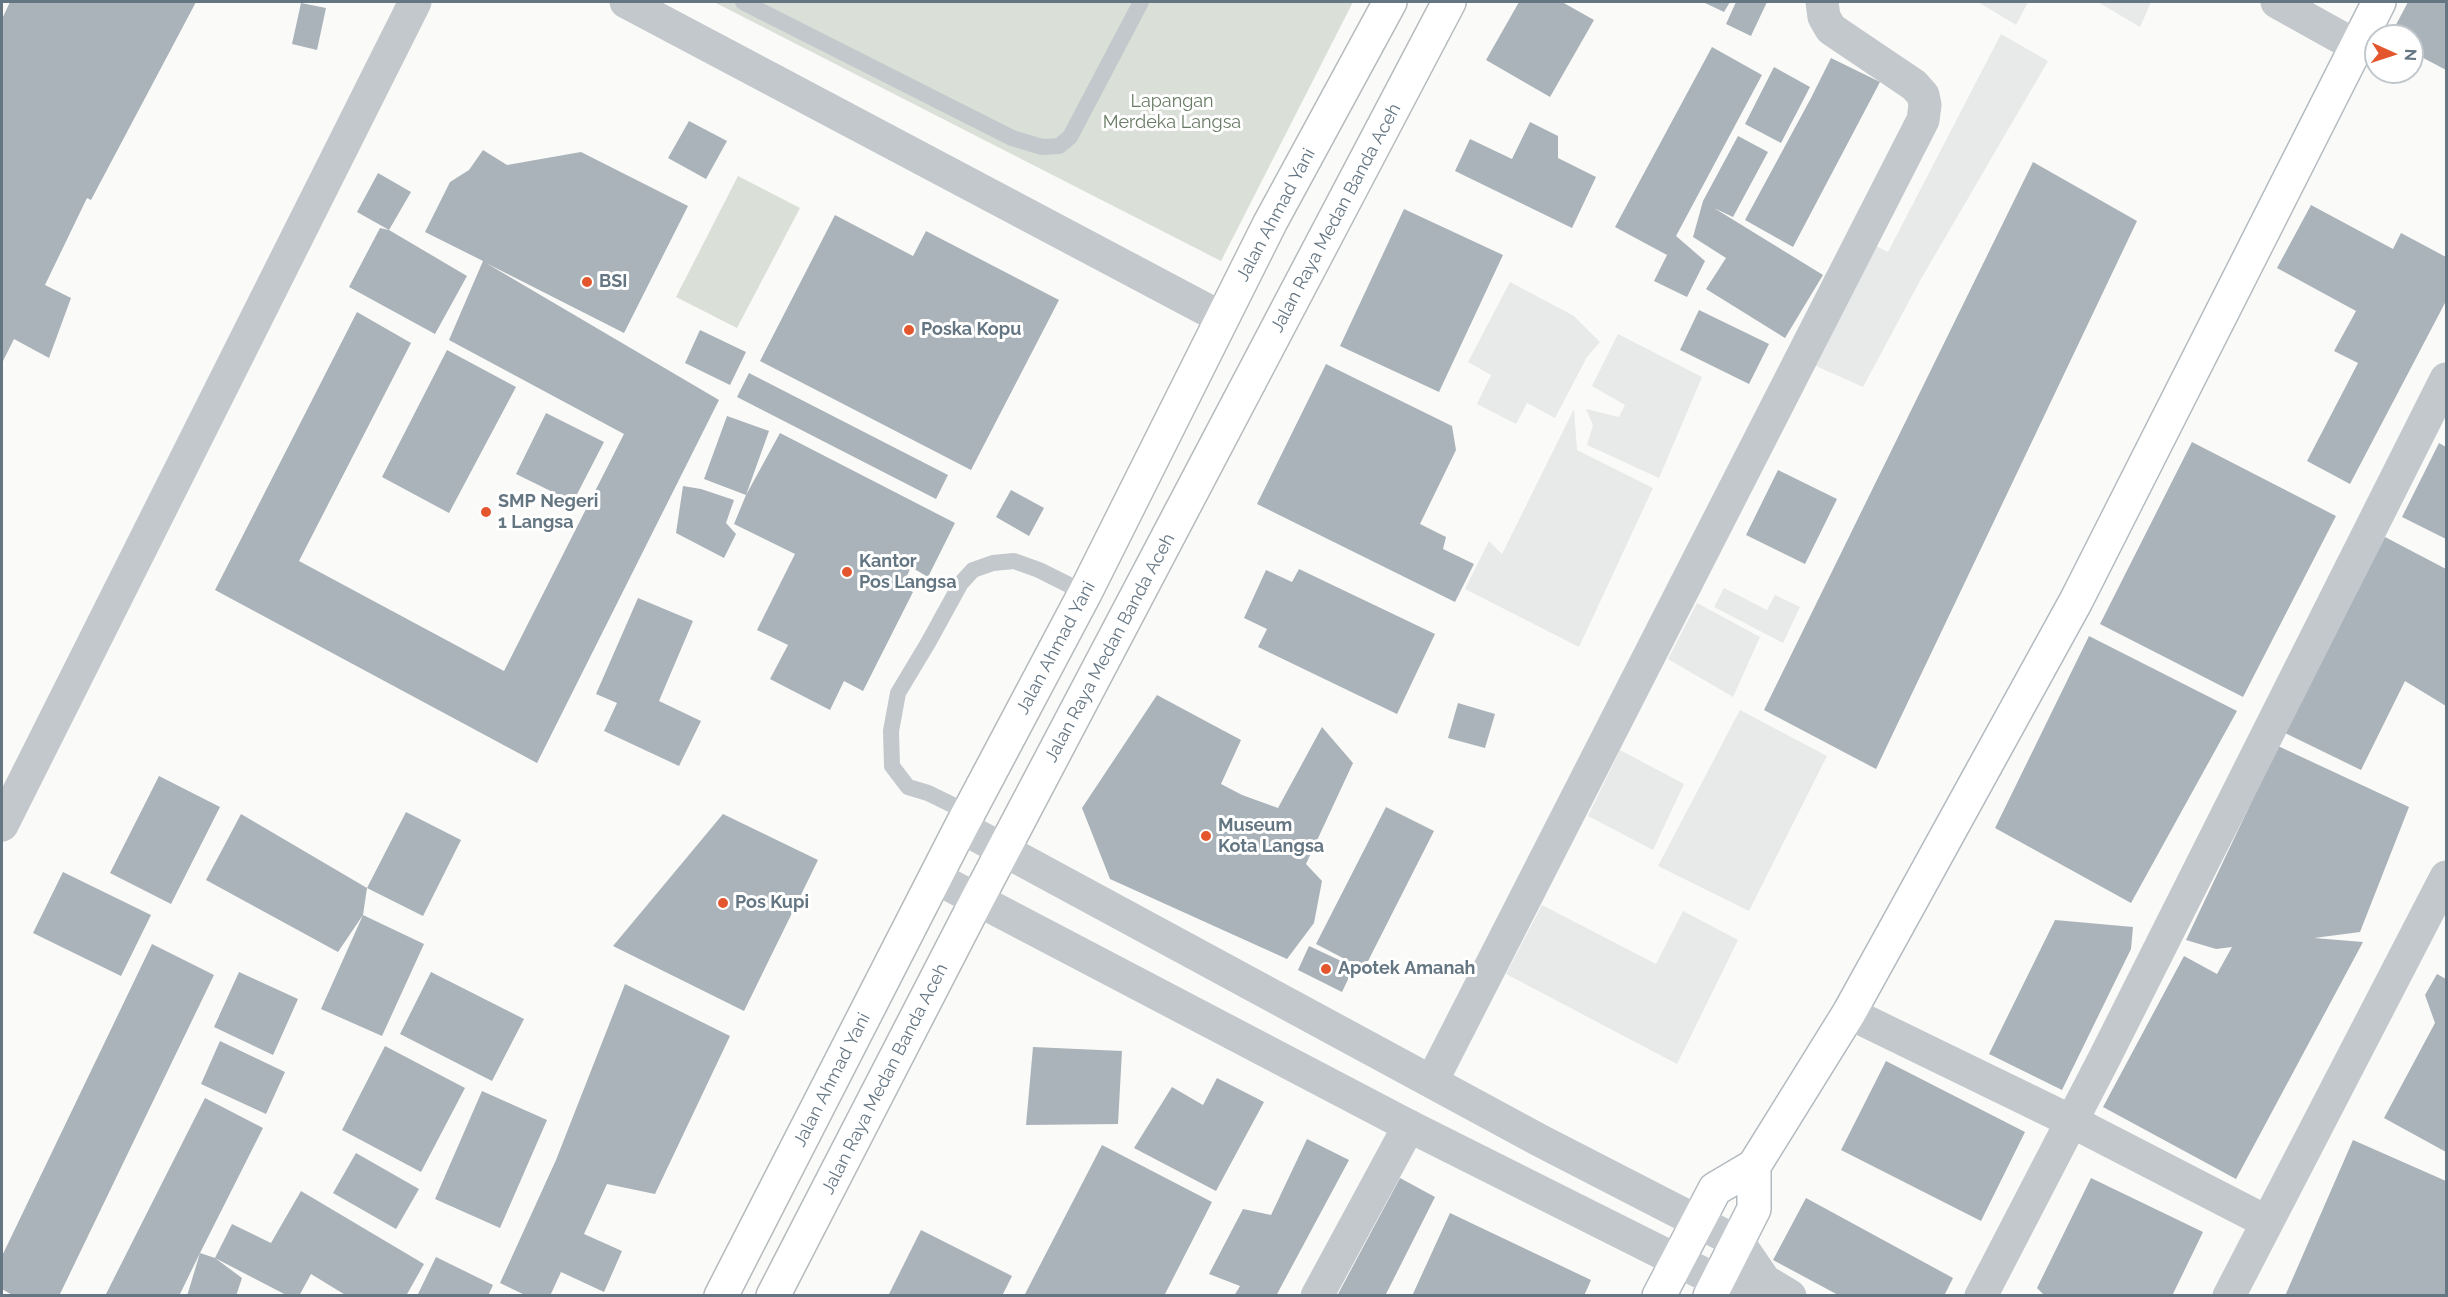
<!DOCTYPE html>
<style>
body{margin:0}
#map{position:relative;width:2448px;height:1297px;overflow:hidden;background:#fafaf8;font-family:Raleway,sans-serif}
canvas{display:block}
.frame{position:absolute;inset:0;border:3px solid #657683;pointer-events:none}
.north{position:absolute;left:2364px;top:24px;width:60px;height:60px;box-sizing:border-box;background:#fff;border:2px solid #c1c8cd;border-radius:50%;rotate:93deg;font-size:16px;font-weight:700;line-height:24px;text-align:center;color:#657683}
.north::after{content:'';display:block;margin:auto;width:21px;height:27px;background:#e4572e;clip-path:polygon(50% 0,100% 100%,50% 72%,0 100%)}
</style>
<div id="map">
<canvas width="2448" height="1297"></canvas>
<div class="frame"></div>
<div class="north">N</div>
</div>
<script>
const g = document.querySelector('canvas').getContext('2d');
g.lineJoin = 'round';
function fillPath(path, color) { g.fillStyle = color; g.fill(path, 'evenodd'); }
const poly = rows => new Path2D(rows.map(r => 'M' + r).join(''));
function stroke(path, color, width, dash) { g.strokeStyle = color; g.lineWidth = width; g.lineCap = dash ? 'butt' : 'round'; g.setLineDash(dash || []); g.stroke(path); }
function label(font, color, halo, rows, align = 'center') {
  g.font = font + ' Raleway,sans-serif'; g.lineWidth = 6; g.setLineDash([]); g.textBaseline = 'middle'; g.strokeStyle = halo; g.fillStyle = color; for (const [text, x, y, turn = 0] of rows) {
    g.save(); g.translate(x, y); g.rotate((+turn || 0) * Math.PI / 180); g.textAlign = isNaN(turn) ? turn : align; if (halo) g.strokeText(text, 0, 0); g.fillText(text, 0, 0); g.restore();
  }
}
fillPath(poly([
 [1978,2,2028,2,2016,25],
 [2098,2,2151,2,2140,27],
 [2001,34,2048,61,1921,279,1863,387,1816,366,1876,246,1888,252],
 [1510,282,1574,316,1600,342,1587,357,1555,418,1527,403,1516,424,1477,404,1491,375,1468,362],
 [1618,334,1702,377,1659,478,1587,445,1593,425,1586,409,1619,417,1625,405,1592,386],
 [1574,409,1577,450,1653,488,1579,647,1465,589,1489,541,1502,554],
 [1724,588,1767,610,1775,595,1800,607,1783,643,1714,607],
 [1697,603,1760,637,1733,697,1668,659],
 [1740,710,1827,756,1749,911,1658,866],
 [1620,750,1684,784,1653,850,1588,816],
 [1542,905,1656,964,1683,911,1738,940,1677,1064,1506,974]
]), '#e8e9e9');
fillPath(poly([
 [714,2,1353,2,1221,261],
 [738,176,800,208,737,328,676,297]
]), '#dadfd7');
fillPath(poly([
 [10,2,196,2,91,200,87,198,45,285,71,298,49,358,14,339,2,363,2,19],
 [1519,2,1562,2,1594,20,1550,97,1486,60],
 [1703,2,1730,2,1724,12],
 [1736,2,1767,2,1751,36,1726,24],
 [2408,2,2446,2,2446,70,2412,52,2412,36,2390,36],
 [301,3,326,8,317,50,292,44],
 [1712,47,1762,75,1676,236,1705,261,1687,297,1654,281,1667,255,1615,227],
 [1831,58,1880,82,1793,247,1745,220,1811,98],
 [1774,67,1810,87,1781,143,1745,124],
 [689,121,727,141,706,179,668,158],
 [1530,122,1558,136,1558,158,1596,177,1572,228,1455,171,1470,139,1512,159],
 [1738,136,1768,152,1733,217,1714,208,1823,275,1785,338,1706,289,1726,258,1693,237,1703,201],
 [483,150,507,165,581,152,688,206,624,333,486,263,719,400,537,763,215,590,357,312,411,343,299,561,504,671,624,434,449,340,483,261,425,232,450,182,469,170],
 [2033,162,2137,221,1876,769,1764,710],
 [378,173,411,192,389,230,467,276,435,334,349,287,380,228,389,230,357,212],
 [2311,205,2393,249,2401,233,2446,257,2446,301,2350,484,2307,461,2358,363,2334,351,2356,311,2277,268],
 [1404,209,1503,255,1439,392,1340,346],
 [835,215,913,256,926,231,1059,300,971,470,760,361],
 [1699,310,1769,344,1749,384,1680,350],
 [700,330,746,352,730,385,685,363],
 [447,350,516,387,449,513,382,477],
 [1326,364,1452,426,1456,450,1420,524,1446,537,1443,549,1474,564,1455,602,1257,504],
 [749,373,948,475,936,499,737,397],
 [546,413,604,442,573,502,516,474],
 [727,416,769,431,746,495,780,433,955,523,928,577,911,567,902,587,913,592,863,691,844,681,830,710,770,679,788,645,757,630,795,554,734,524,746,495,704,479],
 [2192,442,2336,516,2243,697,2100,624],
 [2439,443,2446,447,2446,539,2402,517],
 [1778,470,1837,499,1805,564,1746,535],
 [683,486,701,489,734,500,726,523,736,534,724,558,676,533],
 [1011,490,1044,508,1029,536,996,517],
 [2385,537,2446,569,2446,706,2405,681,2361,770,2285,733],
 [1299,569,1435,634,1397,714,1258,647,1267,629,1244,618,1266,570,1292,582],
 [638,598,693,621,659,701,701,721,679,766,604,731,617,703,596,694],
 [2089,636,2237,711,2131,903,1995,828],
 [1157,695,1241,740,1221,784,1242,795,1278,808,1322,727,1353,763,1306,864,1322,881,1314,923,1287,959,1110,879,1082,808],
 [1458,703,1495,714,1485,748,1448,738],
 [2278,746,2409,807,2360,932,2314,938,2363,942,2236,1179,2103,1107,2184,956,2217,974,2232,947,2216,949,2186,940],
 [159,776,220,807,171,904,110,873],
 [1386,807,1434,831,1364,969,1316,944],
 [406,812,461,840,423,916,367,888],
 [241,814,367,888,363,915,424,944,382,1036,321,1009,363,915,338,952,206,880],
 [723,814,818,860,744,1011,613,946],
 [63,872,151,915,121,976,33,933],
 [2055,920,2133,927,2131,949,2062,1090,1989,1054],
 [152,944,214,975,59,1296,14,1296,2,1289,2,1256],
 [1309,946,1354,967,1342,992,1298,970],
 [239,972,298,999,273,1055,214,1027],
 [431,972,524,1019,492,1081,400,1034],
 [2437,974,2446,979,2446,1152,2384,1118,2435,1023,2425,995],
 [625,984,730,1036,655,1194,607,1184,584,1234,622,1251,604,1292,561,1272,550,1296,527,1296,500,1283,556,1160],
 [220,1041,285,1072,266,1114,201,1084],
 [385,1046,465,1088,421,1172,342,1130],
 [1033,1047,1122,1051,1118,1124,1026,1125],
 [1886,1061,2025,1132,1981,1221,1841,1150],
 [1217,1078,1264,1102,1216,1191,1134,1148,1172,1087,1203,1105],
 [482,1091,547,1120,500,1228,435,1199],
 [205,1098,263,1128,200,1253,215,1258,242,1278,236,1296,187,1296,200,1253,179,1296,105,1296],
 [1307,1139,1349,1160,1276,1296,1234,1296,1240,1286,1209,1274,1243,1209,1271,1215],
 [2353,1140,2446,1181,2446,1296,2285,1296],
 [1102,1145,1212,1202,1164,1296,1024,1296],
 [356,1153,419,1189,396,1229,333,1193],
 [1400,1178,1435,1197,1385,1296,1337,1296],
 [2091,1178,2203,1232,2172,1296,2045,1296,2037,1288],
 [301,1191,424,1264,406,1296,347,1296,311,1274,299,1296,288,1296,215,1258,232,1224,271,1243],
 [1806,1198,1953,1278,1944,1296,1840,1296,1773,1260],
 [1450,1213,1591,1280,1584,1296,1412,1296],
 [921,1230,1012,1276,1002,1296,888,1296],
 [436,1257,493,1285,488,1296,417,1296]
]), '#aab3b9');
const secondary = poly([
 [1659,1296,1715,1189,1754,1166,1849,1013,1896,928,2076,601,2379,2],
 [1710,1296,1754,1209,1754,1166]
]);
const primary = poly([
 [721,1296,961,827,1085,593,1270,223,1390,2],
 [773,1296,977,900,1449,2]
]);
stroke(secondary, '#b3babf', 36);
stroke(primary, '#b5babe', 36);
stroke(poly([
 [743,2,1012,138,1042,147,1059,146,1070,137,1141,2],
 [969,813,928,793,908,787,892,766,891,731,898,693,928,643,961,583,973,570,993,563,1014,561,1039,570,1085,593]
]), '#c3c8cc', 16);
stroke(poly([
 [626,2,1222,318],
 [2277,2,2356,46],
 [2,825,415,2],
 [1849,1013,2071,1121,2267,1222],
 [1432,1081,1923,120,1925,105,1923,95,1914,85,1831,29,1824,17,1822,2],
 [1317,1296,1409,1126],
 [1981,1296,2105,1057,2446,379],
 [2229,1296,2446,877]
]), '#c3c8cc', 33);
stroke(poly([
 [961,827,1539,1140,1739,1243,1765,1281,1790,1296],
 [936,878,1409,1126,1718,1281,1745,1281]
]), '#c3c8cc', 33);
stroke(secondary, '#fff', 33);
stroke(primary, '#fff', 33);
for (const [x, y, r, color] of [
 [587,282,6,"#e4572e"],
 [909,330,6,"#e4572e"],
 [486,512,6,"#e4572e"],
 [847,572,6,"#e4572e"],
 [1206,836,6,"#e4572e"],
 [723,903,6,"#e4572e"],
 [1326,969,6,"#e4572e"]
]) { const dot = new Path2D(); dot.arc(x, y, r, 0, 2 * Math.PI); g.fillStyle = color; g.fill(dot); stroke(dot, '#fff', 2); }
label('18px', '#687a64', '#fff', [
 ["Lapangan",1172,102],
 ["Merdeka Langsa",1172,123]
]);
label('18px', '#657683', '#fff', [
 ["Jalan Ahmad Yani",1276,215,-62],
 ["Jalan Raya Medan Banda Aceh",1336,218,-62],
 ["Jalan Ahmad Yani",1056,648,-62],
 ["Jalan Raya Medan Banda Aceh",1110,648,-62],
 ["Jalan Raya Medan Banda Aceh",885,1079,-63],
 ["Jalan Ahmad Yani",832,1080,-63]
]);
label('bold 18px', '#657683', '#fff', [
 ["BSI",599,282],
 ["Poska Kopu",921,330],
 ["SMP Negeri",498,502],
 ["1 Langsa",498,523],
 ["Kantor",859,562],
 ["Pos Langsa",859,583],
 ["Museum",1218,826],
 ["Kota Langsa",1218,847],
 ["Pos Kupi",735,903],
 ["Apotek Amanah",1338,969]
], 'left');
</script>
